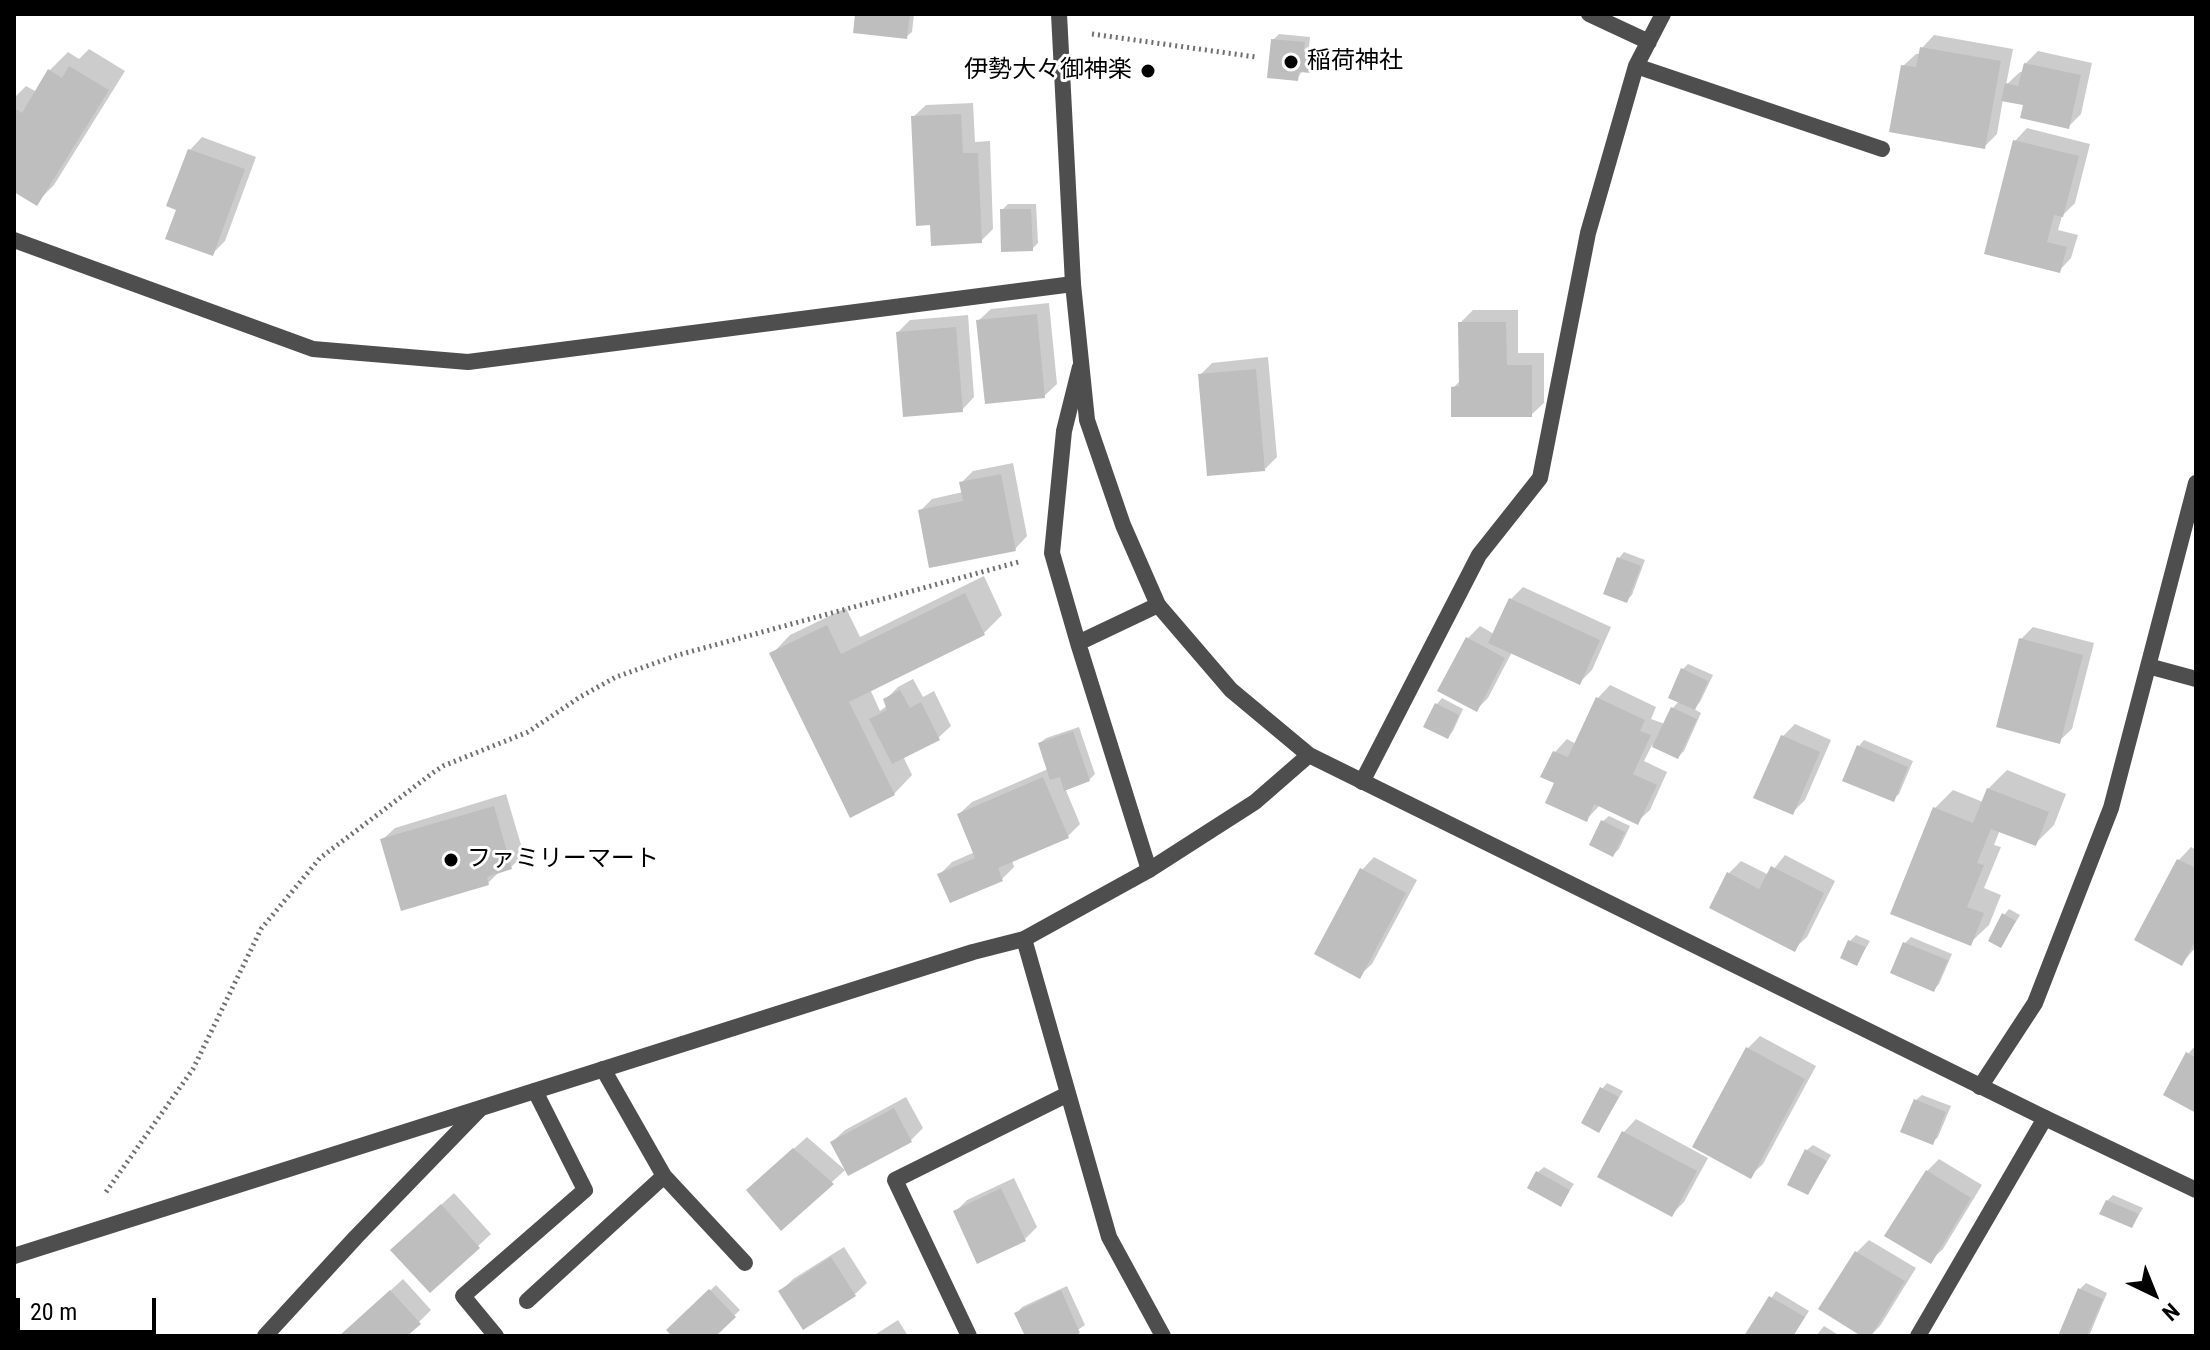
<!DOCTYPE html>
<meta charset="utf-8">
<style>
body{margin:0}
#map{position:relative;width:2210px;height:1350px;overflow:hidden;background:#fff;font-family:"Roboto Condensed",sans-serif}
canvas{display:block}
.frame{position:absolute;inset:0;border:16px solid #000;pointer-events:none}
.north{position:absolute;left:2114px;top:1254px;width:80px;height:80px;-webkit-text-stroke:6px #fff;paint-order:stroke;rotate:137deg;font-size:22px;font-weight:700;line-height:32px;text-align:center;color:#000}
.north::after{content:'';display:block;margin:auto;width:28px;height:36px;background:#000;clip-path:polygon(50% 0,100% 100%,50% 72%,0 100%)}
.scale{position:absolute;left:16px;top:1298px;width:140px;height:36px;box-sizing:border-box;border:4px solid #000;border-top:0;padding-left:10px;font-size:24px;line-height:28px;white-space:nowrap;color:#000;-webkit-text-stroke:6px #fff;paint-order:stroke}
</style>
<div id="map">
<canvas width="2210" height="1350"></canvas>
<div class="frame"></div>
<div class="north">N</div>
<div class="scale">20 m</div>
</div>
<script>
const g = document.querySelector('canvas').getContext('2d');
g.lineJoin = 'round';
function fillPath(path, color) { g.fillStyle = color; g.fill(path, 'evenodd'); }
const poly = rows => new Path2D(rows.map(r => 'M' + r).join(''));
function stroke(path, color, width, dash) { g.strokeStyle = color; g.lineWidth = width; g.lineCap = dash ? 'butt' : 'round'; g.setLineDash(dash || []); g.stroke(path); }
function label(font, color, halo, rows, align = 'center') {
  g.font = font + ' "Roboto Condensed","Noto Sans JP",sans-serif'; g.lineWidth = 6; g.setLineDash([]); g.textBaseline = 'middle'; g.strokeStyle = halo; g.fillStyle = color; for (const [text, x, y, turn = 0] of rows) {
    g.save(); g.translate(x, y); g.rotate((+turn || 0) * Math.PI / 180); g.textAlign = isNaN(turn) ? turn : align; if (halo) g.strokeText(text, 0, 0); g.fillText(text, 0, 0); g.restore();
  }
}
fillPath(poly([
 [857,14,914,14,912,32,906,37],
 [1279,34,1310,37,1309,47,1319,48,1318,65,1312,71,1303,70,1297,79,1273,40],
 [1934,35,2013,49,2006,85,2020,72,2023,72,2025,64,2038,51,2092,63,2081,114,2068,127,2025,104,2003,99,1997,134,1985,146,1903,66,1916,54,1921,54,1922,48],
 [89,49,125,71,54,185,36,203,14,190,14,98,26,86,37,92,50,70,68,52,79,59],
 [973,103,975,142,990,141,993,229,981,241,913,117,926,105],
 [2027,128,2090,144,2075,203,2062,216,2058,230,2078,235,2071,258,2059,271,1986,252,2015,141],
 [202,137,256,157,225,241,212,254,178,209,190,150],
 [1008,204,1036,204,1038,243,1032,249,1002,210],
 [1049,303,1057,384,1044,396,978,321,991,309],
 [1473,310,1518,310,1518,353,1544,353,1544,403,1531,415,1453,388,1461,380,1460,323],
 [968,315,974,397,962,410,898,332,910,320],
 [1268,357,1277,457,1265,469,1200,375,1212,363],
 [1013,463,1027,536,1015,549,920,511,932,499,963,492,961,483,973,471],
 [1624,552,1645,560,1632,595,1626,601,1619,558],
 [984,576,1002,615,984,633,870,689,880,711,888,705,885,700,898,687,913,679,923,697,934,691,951,726,938,738,903,756,912,775,894,794,772,654,790,635,846,608,860,637],
 [1523,587,1611,627,1592,670,1579,683,1512,652,1488,698,1476,710,1468,638,1480,626,1494,634,1510,600],
 [2033,627,2094,643,2072,729,2059,741,2021,639],
 [1688,664,1713,675,1700,702,1694,709,1701,713,1684,751,1678,757,1652,745,1644,761,1667,772,1650,810,1637,822,1600,805,1586,820,1557,782,1555,752,1567,739,1576,744,1598,698,1610,685,1656,707,1651,719,1665,724,1673,708,1679,701,1683,669],
 [1442,698,1463,709,1453,731,1448,737,1437,704],
 [1795,724,1831,740,1805,800,1792,813,1783,736],
 [1079,727,1095,774,1089,780,1065,788,1080,824,1068,836,1012,860,1014,867,1002,879,940,874,952,862,975,852,959,814,972,802,1048,769,1040,743,1046,738],
 [1864,740,1913,761,1899,794,1893,799,1859,746],
 [2007,770,2066,794,2054,825,2035,844,2000,830,1994,845,2001,847,1984,888,2001,895,1989,925,1970,943,1935,808,1953,790,1983,802,1988,789],
 [506,794,524,855,511,867,500,871,488,883,382,840,395,828],
 [1609,816,1630,826,1619,849,1613,855,1603,821],
 [2191,847,2196,850,2196,947,2182,963,2137,939,2179,860],
 [1785,855,1835,881,1807,937,1794,949,1729,873,1741,861,1769,875],
 [1374,857,1417,880,1372,964,1359,976,1362,870],
 [2009,909,2020,915,2001,946,2004,915],
 [1856,935,1870,941,1857,963,1843,957,1850,941],
 [1911,937,1952,954,1939,984,1934,989,1905,943],
 [1760,1036,1816,1066,1763,1164,1750,1176,1748,1048],
 [2196,1045,2196,1111,2188,1054],
 [1607,1083,1623,1091,1599,1130,1602,1089],
 [1922,1095,1951,1106,1938,1137,1932,1143,1916,1100],
 [906,1097,923,1128,910,1141,832,1142,845,1130],
 [1636,1119,1708,1158,1684,1202,1671,1215,1599,1176,1624,1132],
 [807,1137,845,1170,782,1228,761,1178],
 [1813,1145,1831,1155,1808,1193,1807,1150],
 [1939,1159,1982,1185,1943,1249,1930,1261,1927,1171],
 [1544,1167,1574,1184,1561,1204,1538,1172],
 [1014,1178,1037,1227,1024,1240,955,1212,967,1200],
 [454,1193,491,1234,430,1291,405,1238],
 [2113,1195,2143,1208,2132,1226,2107,1201],
 [1869,1240,1916,1268,1880,1326,1870,1336,1865,1336,1821,1309,1857,1252],
 [844,1247,867,1283,854,1295,781,1291,793,1279],
 [403,1279,431,1310,419,1322,404,1336,341,1336],
 [2086,1283,2107,1293,2089,1336,2060,1336,2080,1289],
 [716,1285,740,1310,713,1336,675,1336,669,1330],
 [1067,1286,1085,1325,1069,1336,1027,1336,1017,1313,1022,1307],
 [1776,1291,1809,1311,1793,1336,1746,1336],
 [898,1320,908,1336,873,1336],
 [1824,1326,1840,1336,1816,1336]
]), '#0003');
fillPath(poly([
 [855,14,910,14,907,39,853,33],
 [1271,39,1305,42,1304,52,1315,53,1312,73,1299,72,1298,81,1267,78],
 [1920,47,2001,61,1985,149,1889,132,1901,65,1916,67],
 [2024,63,2081,75,2069,129,2020,118,2023,105,2001,101,2005,83,2018,86],
 [69,66,109,90,37,206,14,192,14,108,22,113,48,69,62,78],
 [961,114,963,153,978,153,982,243,931,246,930,225,916,226,911,116],
 [2013,140,2079,156,2063,217,2054,215,2047,242,2067,247,2060,273,1984,254],
 [188,149,245,169,213,256,165,239,176,210,166,206],
 [1000,209,1031,209,1033,251,1001,252],
 [1037,314,1045,398,985,404,976,320],
 [1458,322,1506,322,1507,365,1532,365,1532,417,1451,417,1451,387,1459,386],
 [956,327,963,412,903,417,896,332],
 [1256,369,1265,471,1207,476,1198,374],
 [1001,474,1016,551,929,568,918,510,963,501,959,482],
 [1617,557,1641,566,1627,603,1603,594],
 [965,593,985,635,849,702,895,795,850,818,769,653,827,625,841,654],
 [1509,598,1600,640,1580,685,1488,643],
 [1466,637,1505,658,1477,712,1437,691],
 [2019,638,2083,655,2060,744,1996,727],
 [1681,668,1708,681,1695,710,1668,698],
 [900,690,910,708,921,702,940,740,892,764,869,719,887,710,883,699],
 [1596,697,1645,720,1640,731,1651,735,1633,774,1657,785,1638,825,1594,804,1587,822,1545,803,1554,783,1540,777,1553,751,1568,757],
 [1435,703,1459,715,1448,739,1423,727],
 [1671,707,1697,719,1678,759,1652,747],
 [1073,731,1090,781,1064,791,1060,777,1050,780,1038,743],
 [1781,735,1820,752,1793,815,1753,798],
 [1857,745,1908,767,1894,802,1842,781],
 [1043,777,1069,838,998,868,1003,881,950,903,937,874,975,858,957,814],
 [1987,788,2049,812,2036,846,1991,829,1977,863,1984,865,1967,907,1984,913,1971,946,1890,914,1933,807,1973,823],
 [494,806,512,869,487,877,489,885,401,911,380,839],
 [1601,820,1625,832,1613,857,1589,845],
 [2177,859,2196,868,2196,939,2182,966,2134,940],
 [1771,866,1824,893,1795,952,1709,908,1727,872,1759,889],
 [1360,868,1406,893,1360,979,1314,954],
 [2002,913,2016,921,2001,948,1988,941],
 [1848,940,1866,947,1857,966,1840,958],
 [1903,942,1948,960,1934,992,1890,973],
 [1746,1047,1805,1079,1751,1179,1692,1147],
 [2186,1052,2196,1058,2196,1113,2163,1095],
 [1600,1087,1619,1097,1599,1133,1581,1123],
 [1914,1099,1946,1112,1933,1145,1900,1132],
 [894,1108,912,1142,848,1176,830,1142],
 [1622,1131,1697,1171,1672,1217,1597,1177],
 [793,1148,834,1184,781,1231,746,1190],
 [1805,1149,1827,1161,1808,1195,1787,1185],
 [1926,1170,1971,1198,1931,1264,1884,1236],
 [1536,1171,1570,1190,1561,1207,1527,1188],
 [1001,1188,1026,1241,977,1264,953,1211],
 [2106,1200,2139,1214,2132,1228,2099,1214],
 [441,1204,480,1248,430,1293,390,1250],
 [1855,1251,1905,1281,1871,1336,1861,1336,1818,1309],
 [831,1257,856,1296,803,1330,778,1291],
 [2078,1288,2103,1299,2087,1336,2058,1336],
 [709,1289,736,1317,716,1336,672,1336,666,1330],
 [390,1290,421,1324,407,1336,339,1336],
 [1061,1290,1080,1333,1073,1336,1025,1336,1014,1313],
 [1769,1296,1805,1317,1793,1336,1744,1336]
]), '#bebebe');
stroke(poly([
 [1092,34,1256,57],
 [106,1192,193,1069,261,929,320,858,434,772,443,766,528,732,580,697,616,677,678,655,1022,561]
]), '#707070', 5, [2, 4]);
stroke(poly([
 [1589,14,1649,42],
 [1636,66,1882,149],
 [14,240,313,349,468,362,1073,284],
 [1080,367,1064,431,1052,553,1078,643,1158,605],
 [1078,643,1149,870],
 [2148,666,2196,679],
 [1362,782,1479,555,1540,478,1588,233,1636,66,1663,14],
 [1024,939,1109,1237,1163,1336],
 [603,1069,664,1176,745,1263],
 [1980,1087,2035,1003,2111,808,2196,483],
 [527,1301,664,1176],
 [265,1336,356,1237,480,1109],
 [496,1336,463,1296,585,1190,535,1091],
 [969,1336,895,1180,1068,1094],
 [1918,1336,2045,1118]
]), '#4e4e4e', 16);
stroke(poly([
 [1059,14,1073,284,1087,420,1123,525,1158,605,1231,690,1309,755,2045,1118,2196,1190],
 [14,1256,973,952,1024,939,1149,870,1255,802,1309,755]
]), '#4e4e4e', 16);
for (const [x, y, r, color] of [
 [1291,62,8,"#000"],
 [1148,71,8,"#000"],
 [451,860,8,"#000"]
]) { const dot = new Path2D(); dot.arc(x, y, r, 0, 2 * Math.PI); g.fillStyle = color; g.fill(dot); stroke(dot, '#fff', 3); }
label('24px', '#000', '#fff', [
 ["稲荷神社",1307,62],
 ["伊勢大々御神楽",1132,71,"right"],
 ["ファミリーマート",467,860]
], 'left');
</script>
